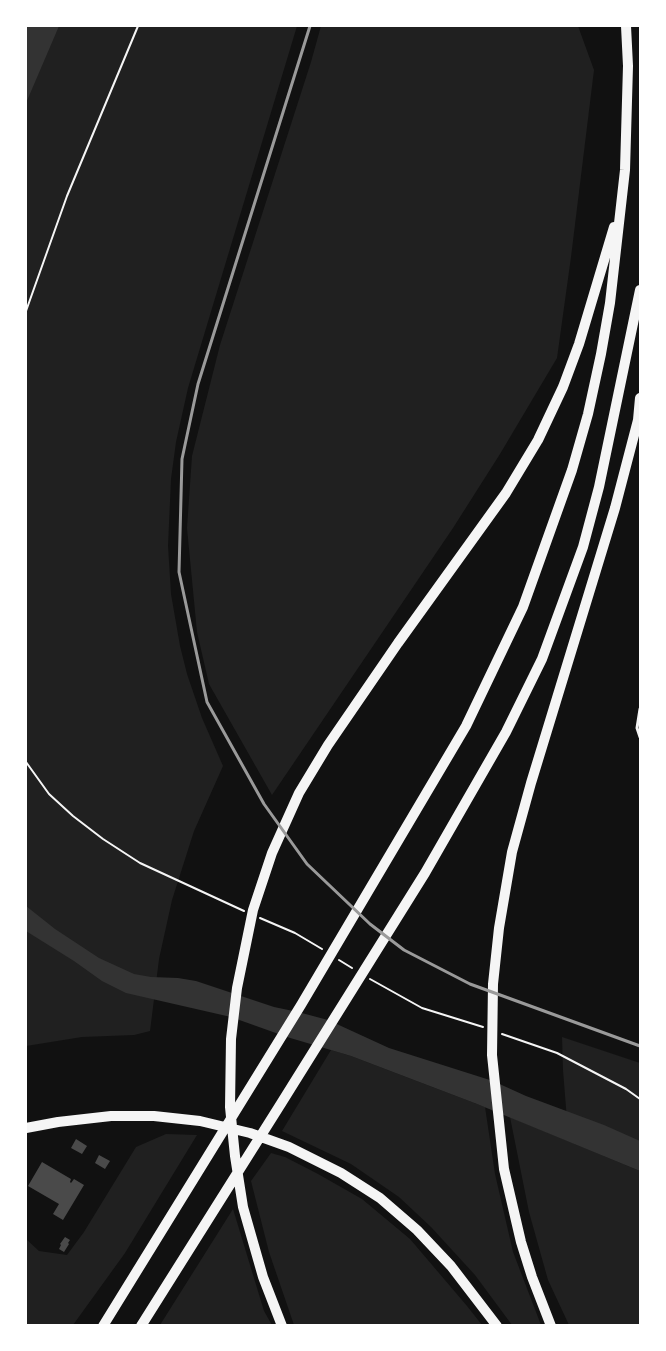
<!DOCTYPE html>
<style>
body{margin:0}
#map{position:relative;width:666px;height:1351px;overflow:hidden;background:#111;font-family:Helvetica,sans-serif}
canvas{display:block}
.frame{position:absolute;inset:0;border:27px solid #fff;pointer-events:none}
</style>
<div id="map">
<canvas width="666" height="1351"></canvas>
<div class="frame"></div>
</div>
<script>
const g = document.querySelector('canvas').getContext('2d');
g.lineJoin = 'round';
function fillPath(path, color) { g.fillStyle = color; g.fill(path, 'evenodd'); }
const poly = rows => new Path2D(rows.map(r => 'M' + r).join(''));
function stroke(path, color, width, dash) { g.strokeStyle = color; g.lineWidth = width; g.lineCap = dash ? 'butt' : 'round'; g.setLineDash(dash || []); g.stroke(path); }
fillPath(poly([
 [26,26,297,26,188,388,176,442,171,479,168,546,171,594,180,646,187,674,202,718,223,766,194,831,172,900,159,959,150,1031,134,1035,82,1037,26,1046],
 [321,26,578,26,594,70,571,257,557,358,500,454,453,528,272,795,209,684,197,632,187,528,192,456,220,345,311,62],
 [562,1037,640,1063,640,1158,567,1120,563,1070],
 [331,1050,351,1056,485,1107,495,1174,513,1252,541,1325,512,1325,475,1275,431,1227,399,1197,351,1164,282,1131],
 [510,1117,640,1171,640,1325,569,1325,548,1280,529,1212],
 [166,1134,197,1135,125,1253,73,1325,26,1325,26,1239,39,1251,67,1255,84,1232,136,1147],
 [271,1153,285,1157,318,1174,362,1199,410,1239,467,1306,482,1325,294,1325,269,1252,251,1181],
 [233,1209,264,1311,272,1325,160,1325]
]), '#202020');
fillPath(poly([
 [26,26,59,26,26,103],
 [26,906,55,929,99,958,134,974,151,977,178,978,196,981,274,1007,298,1012,328,1020,389,1048,493,1081,526,1096,604,1125,640,1141,640,1171,477,1104,351,1056,287,1037,231,1017,126,993,102,981,74,961,26,931]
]), '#333');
fillPath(poly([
 [76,1139,87,1146,82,1154,71,1148],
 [99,1155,110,1161,105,1169,95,1163],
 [42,1162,71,1179,70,1182,71,1183,74,1179,84,1185,63,1220,53,1214,59,1204,28,1186],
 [65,1237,70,1240,68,1243,69,1244,64,1252,59,1249,61,1245,60,1244]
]), '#4a4a4a');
stroke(poly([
 [26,311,67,196,138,26],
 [26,762,49,794,73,816,103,839,140,863,244,911],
 [260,918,295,933,322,949],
 [339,960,352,968],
 [370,979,422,1008,483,1027],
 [502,1034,557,1053,626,1089,640,1099]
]), '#f5f5f5', 2);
stroke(poly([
 [640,709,637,728,640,737]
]), '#f5f5f5', 3);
stroke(poly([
 [26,1128,58,1122,111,1116,154,1116,200,1121,250,1133,289,1147,341,1173,380,1198,417,1230,451,1266,497,1326],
 [103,1326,301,1005,466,726,523,607,572,470,588,414,601,354,610,303,625,170,628,66,626,26],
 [141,1326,282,1102,425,873,506,732,542,659,583,547,599,487,640,290],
 [282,1326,263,1277,243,1207,235,1156,230,1107,231,1039,237,988,253,910,272,853,299,793,328,745,398,643,506,493,538,440,563,387,579,344,614,227],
 [551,1326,532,1277,521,1242,504,1169,492,1055,493,984,499,928,512,852,531,783,615,508,638,420,640,398]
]), '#f5f5f5', 10);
stroke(poly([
 [310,26,198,384,182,459,179,572,207,702,264,804,307,864,370,924,404,950,470,984,640,1046]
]), '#9a9a9a', 3);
</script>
